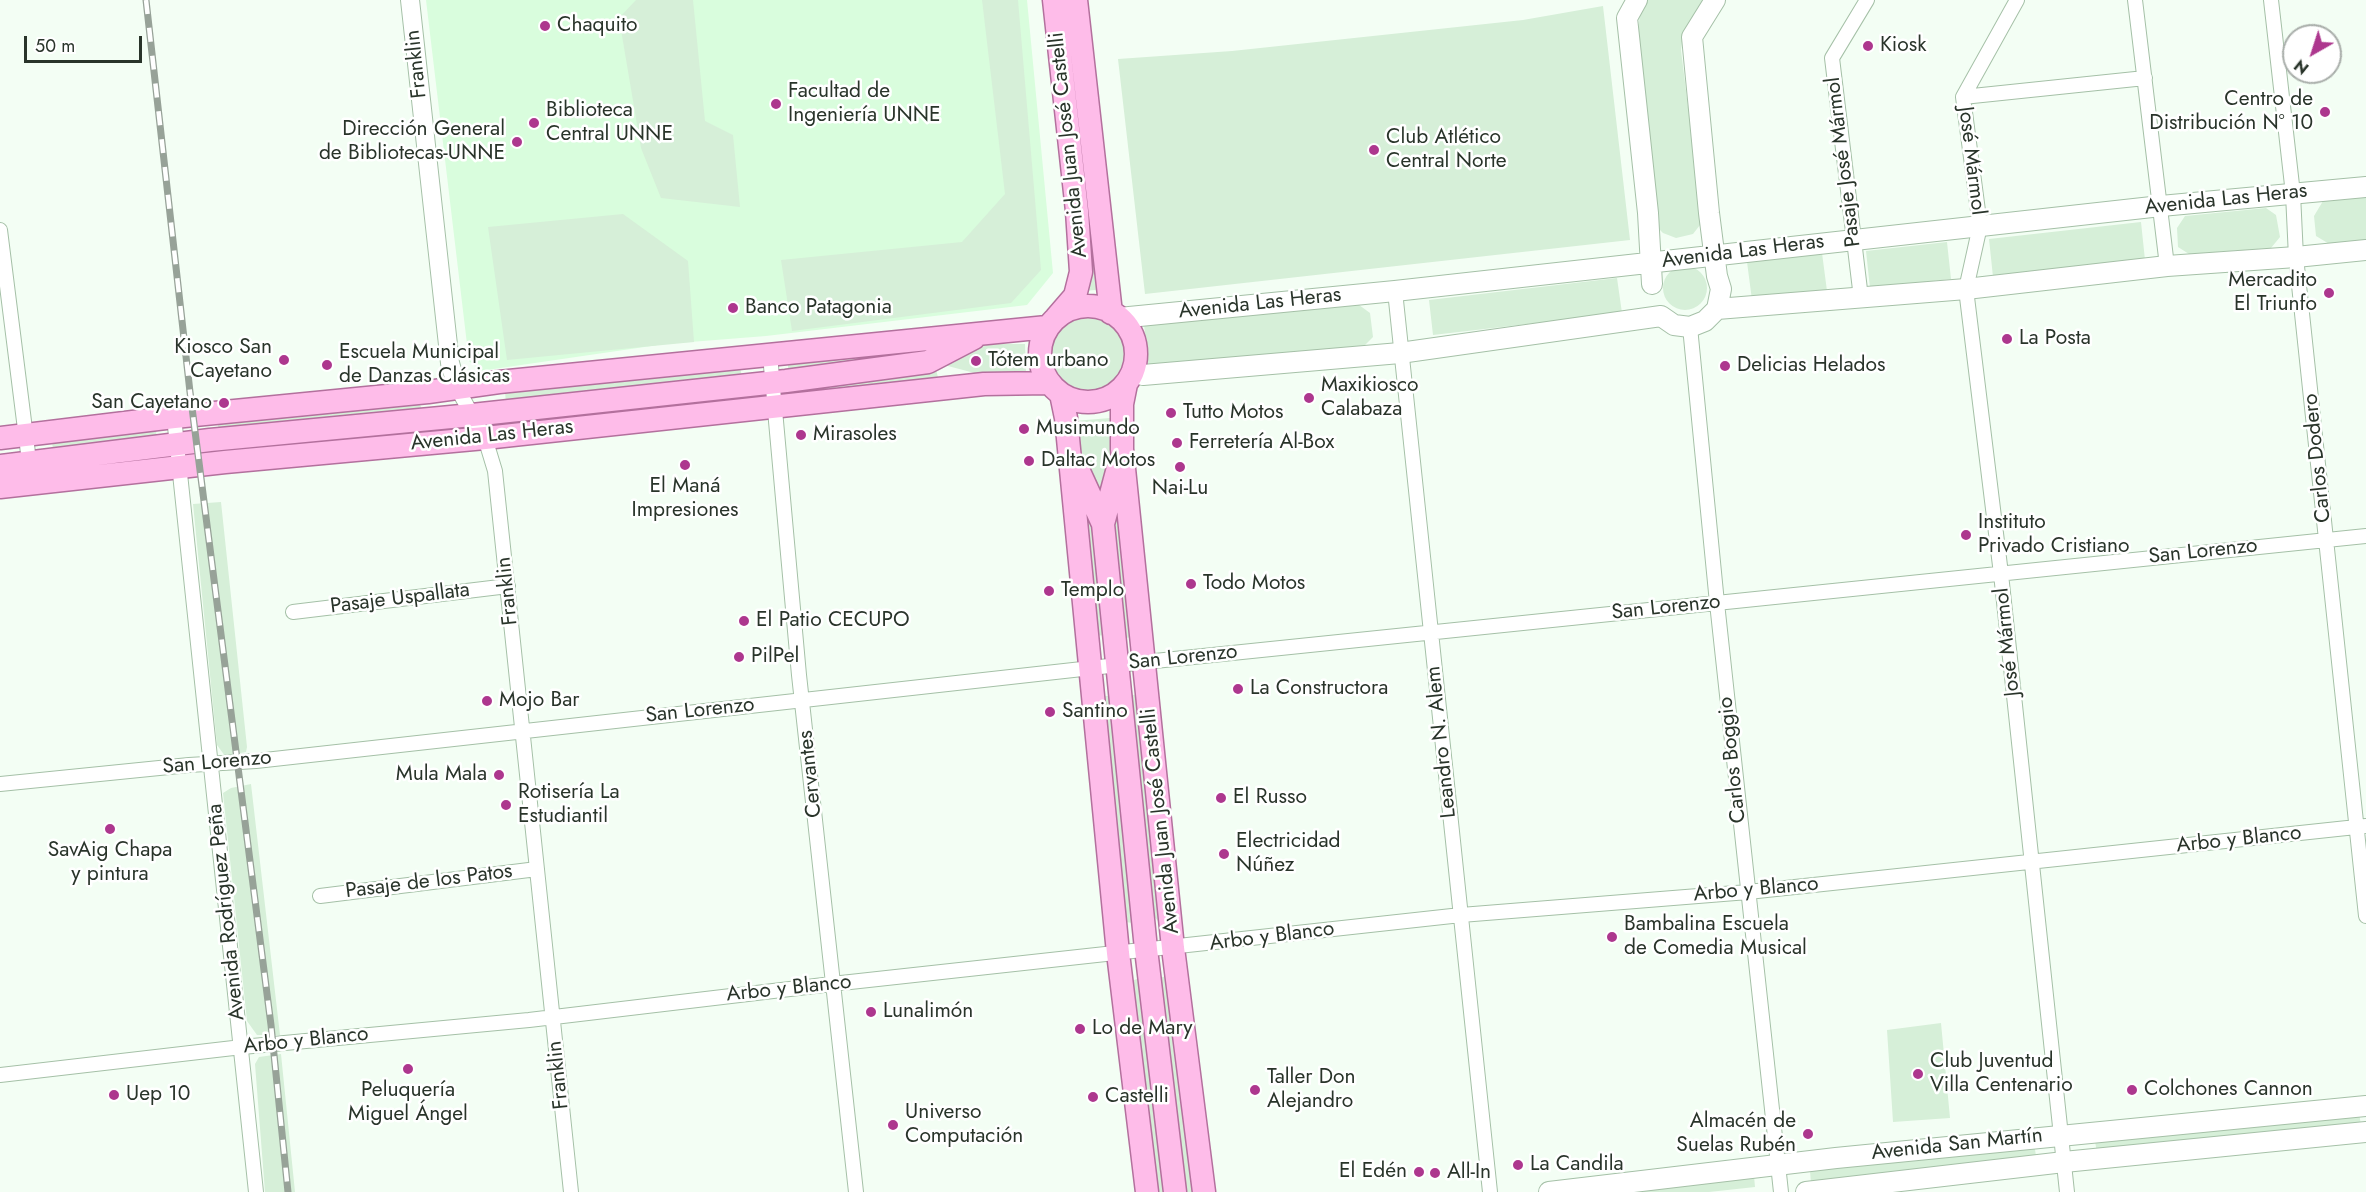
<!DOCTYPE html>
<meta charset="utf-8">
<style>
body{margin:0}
#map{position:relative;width:2366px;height:1192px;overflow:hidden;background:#f3fef4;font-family:Jost,sans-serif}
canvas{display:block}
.north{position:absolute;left:2282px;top:24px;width:60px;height:60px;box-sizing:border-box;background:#fff;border:2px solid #a9aeaa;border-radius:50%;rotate:219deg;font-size:16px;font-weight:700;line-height:24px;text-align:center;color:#29342a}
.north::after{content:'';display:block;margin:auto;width:21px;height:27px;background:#ad378e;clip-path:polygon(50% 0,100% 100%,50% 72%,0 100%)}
.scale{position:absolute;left:24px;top:36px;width:118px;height:27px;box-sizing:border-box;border:3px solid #29342a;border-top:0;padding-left:8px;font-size:18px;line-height:21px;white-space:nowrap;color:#29342a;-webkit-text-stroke:4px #fff;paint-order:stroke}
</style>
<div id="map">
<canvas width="2366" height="1192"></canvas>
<div class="north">N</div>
<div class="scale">50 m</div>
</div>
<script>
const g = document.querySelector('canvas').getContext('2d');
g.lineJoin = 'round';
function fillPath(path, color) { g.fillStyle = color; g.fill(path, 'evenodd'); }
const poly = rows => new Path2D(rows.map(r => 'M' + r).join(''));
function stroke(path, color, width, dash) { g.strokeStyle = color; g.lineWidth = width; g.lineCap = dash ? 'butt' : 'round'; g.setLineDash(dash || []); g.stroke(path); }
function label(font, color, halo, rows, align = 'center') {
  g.font = font + ' Jost,sans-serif'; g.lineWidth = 5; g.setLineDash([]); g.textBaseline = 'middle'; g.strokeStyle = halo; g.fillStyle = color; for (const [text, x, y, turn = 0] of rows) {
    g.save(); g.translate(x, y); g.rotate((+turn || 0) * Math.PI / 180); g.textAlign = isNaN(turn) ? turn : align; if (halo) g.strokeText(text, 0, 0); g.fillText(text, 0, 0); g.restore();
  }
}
fillPath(poly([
 [426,0,1027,0,1053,273,1027,305,766,336,665,344,480,371,469,361]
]), '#d9fddd');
fillPath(poly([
 [636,0,693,0,705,121,733,135,740,207,661,198,641,148,619,18],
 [982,0,1018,0,1041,270,1011,303,792,331,781,260,962,242,1005,194],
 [1646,0,1703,0,1683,33,1681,50,1701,213,1700,225,1693,234,1676,238,1663,233,1656,226,1638,35,1640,10],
 [1603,6,1630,240,1145,294,1118,59,1232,51,1523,20],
 [1083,181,1103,292,1095,290,1084,291],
 [2366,196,2366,241,2331,245,2316,236,2314,216,2323,201],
 [2266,208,2276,215,2280,237,2271,248,2189,254,2178,247,2177,228,2185,216],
 [623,214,688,261,694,342,507,360,488,227],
 [2141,222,2145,260,1993,277,1989,239],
 [1947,242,1951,279,1870,288,1866,251],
 [1822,253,1827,291,1752,300,1747,262],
 '1663 288a22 22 0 1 1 44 0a22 22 0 1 1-44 0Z',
 [1617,278,1622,313,1433,335,1429,300],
 [1355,302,1370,313,1373,337,1363,347,1148,367,1144,324],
 '1046 354a42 42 0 1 1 84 0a42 42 0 1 1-84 0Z',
 [939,344,938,352,788,373,788,361],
 [989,344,1025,344,1026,372,986,376,944,365],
 [740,367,742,377,506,403,505,392],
 [936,370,938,377,792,396,791,385],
 [744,389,744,399,514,428,513,417],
 [419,401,422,410,219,430,217,422],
 [1110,418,1113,455,1100,505,1078,459,1074,421],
 [156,430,157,441,53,451,52,441],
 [1120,481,1131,637,1127,638,1122,635,1109,513],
 [1079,490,1097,524,1106,635,1093,636],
 [221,502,247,747,246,752,225,756,217,745,193,504],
 [1139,694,1163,920,1158,921,1153,915,1130,699,1133,695],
 [1102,696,1109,696,1132,923,1126,922,1123,918],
 [251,784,280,1035,257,1035,247,1021,223,793,231,788],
 [1169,976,1196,1192,1183,1192,1159,981,1162,977],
 [1140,978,1166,1192,1153,1192,1130,984,1134,980],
 [1941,1023,1950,1118,1893,1122,1887,1030],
 [281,1054,295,1192,265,1192,255,1064,259,1057],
 [2359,1113,2361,1125,2097,1153,2095,1141],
 [2034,1143,2036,1156,1811,1183,1810,1171],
 [1754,1176,1755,1187,1709,1192,1613,1192]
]), '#d6efd8');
const minor = poly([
 [2017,0,1963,97,1980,226,1966,289,2001,574,2067,1192],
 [2135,0,2167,266],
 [2271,0,2293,194,2296,257,2366,916],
 [1963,97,2145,78],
 [0,230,30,469],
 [1395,291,1490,1192],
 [1861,298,1832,58,1867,0],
 [1690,327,1717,603,1781,1192],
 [770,355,799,675,856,1192],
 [457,388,485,438,495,471,571,1192],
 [174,417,256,1192],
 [293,612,508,586],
 [0,784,189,765,256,761,1145,662,2366,536],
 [320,896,537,869],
 [0,1075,242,1047,529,1020,832,984,1461,915,1748,892,2366,826]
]);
const tertiary = poly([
 [410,0,450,363,457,388]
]);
const secondary = poly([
 [1637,0,1627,18,1648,213,1652,284],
 [1717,309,1966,289,2167,266,2296,257,2366,250],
 [1119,318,1395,291,2161,206,2366,187],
 [1132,372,1143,375,1400,353,1661,316,1674,325,1690,327,1705,321,1717,309,1721,289,1717,276,1709,213,1692,37,1715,0],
 [1549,1192,1836,1158,2366,1106],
 [1806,1192,2064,1162,2366,1132]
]);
const primary = poly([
 [1054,0,1077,211,1081,272,1075,296,1056,318],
 [1076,0,1111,313],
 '1040 354a48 48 0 1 1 96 0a48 48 0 1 1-96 0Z',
 [1126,384,1122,404,1122,449,1173,948,1204,1192],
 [1061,394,1066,418,1118,953,1147,1192],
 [0,438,174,417,428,392,499,382,1047,327],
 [1119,464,1103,524,1146,949,1175,1192],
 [1076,465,1103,524],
 [0,466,210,440,472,415,786,381,928,362,974,338],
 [0,487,225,462,485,438,984,384,1049,383]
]);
stroke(minor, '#a5c0a7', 16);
stroke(tertiary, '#a5c0a7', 20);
stroke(secondary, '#a5c0a7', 22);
stroke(primary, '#b3709d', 25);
stroke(minor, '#fff', 14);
stroke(tertiary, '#fff', 18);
stroke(secondary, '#fff', 20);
stroke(primary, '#febce9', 22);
const rail = poly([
 [146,0,190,392,271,1025,288,1192]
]);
stroke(rail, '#97a298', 7);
stroke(rail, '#fff', 4.5, [14]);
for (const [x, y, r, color] of [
 [545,26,6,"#ad378e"],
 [1868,46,6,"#ad378e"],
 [776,104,6,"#ad378e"],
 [2325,112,6,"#ad378e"],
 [534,123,6,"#ad378e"],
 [517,142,6,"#ad378e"],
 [1374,150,6,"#ad378e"],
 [2329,293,6,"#ad378e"],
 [733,308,6,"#ad378e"],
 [2007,339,6,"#ad378e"],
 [284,360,6,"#ad378e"],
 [976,361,6,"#ad378e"],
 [327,365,6,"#ad378e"],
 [1725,366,6,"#ad378e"],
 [1309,398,6,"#ad378e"],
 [224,403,6,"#ad378e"],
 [1171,413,6,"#ad378e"],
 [1024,429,6,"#ad378e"],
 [801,435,6,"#ad378e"],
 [1177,443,6,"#ad378e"],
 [1029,461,6,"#ad378e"],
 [685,465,6,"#ad378e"],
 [1180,467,6,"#ad378e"],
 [1966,535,6,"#ad378e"],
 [1191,584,6,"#ad378e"],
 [1049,591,6,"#ad378e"],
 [744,621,6,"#ad378e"],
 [739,657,6,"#ad378e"],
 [1238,689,6,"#ad378e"],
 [487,701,6,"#ad378e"],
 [1050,712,6,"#ad378e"],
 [499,775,6,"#ad378e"],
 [1221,798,6,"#ad378e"],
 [506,805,6,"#ad378e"],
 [110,829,6,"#ad378e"],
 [1224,854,6,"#ad378e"],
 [1612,937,6,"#ad378e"],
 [871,1012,6,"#ad378e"],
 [1080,1029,6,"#ad378e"],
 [408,1069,6,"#ad378e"],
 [1918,1074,6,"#ad378e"],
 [1255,1090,6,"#ad378e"],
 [2132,1090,6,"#ad378e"],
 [114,1095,6,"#ad378e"],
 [1093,1097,6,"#ad378e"],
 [893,1125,6,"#ad378e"],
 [1808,1134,6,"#ad378e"],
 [1518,1165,6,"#ad378e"],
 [1419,1172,6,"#ad378e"],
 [1435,1173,6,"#ad378e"]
]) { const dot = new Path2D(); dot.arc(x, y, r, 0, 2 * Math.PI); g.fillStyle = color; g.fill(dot); stroke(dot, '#fff', 2); }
label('21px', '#29342a', '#fff', [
 ["Chaquito",557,26],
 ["Kiosk",1880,46],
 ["Facultad de",788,92],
 ["Ingeniería UNNE",788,116],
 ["Centro de",2313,100,"right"],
 ["Distribución Nº 10",2313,124,"right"],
 ["Biblioteca",546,111],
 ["Central UNNE",546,135],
 ["Dirección General",505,130,"right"],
 ["de Bibliotecas-UNNE",505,154,"right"],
 ["Club Atlético",1386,138],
 ["Central Norte",1386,162],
 ["Mercadito",2317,281,"right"],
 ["El Triunfo",2317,305,"right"],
 ["Banco Patagonia",745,308],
 ["La Posta",2019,339],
 ["Kiosco San",272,348,"right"],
 ["Cayetano",272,372,"right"],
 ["Escuela Municipal",339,353],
 ["de Danzas Clásicas",339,377],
 ["Tótem urbano",988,361],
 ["Delicias Helados",1737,366],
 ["Maxikiosco",1321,386],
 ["Calabaza",1321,410],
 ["San Cayetano",212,403,"right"],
 ["Tutto Motos",1183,413],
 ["Musimundo",1036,429],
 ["Mirasoles",813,435],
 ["Ferretería Al-Box",1189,443],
 ["Daltac Motos",1041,461],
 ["El Maná",685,487,"center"],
 ["Impresiones",685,511,"center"],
 ["Nai-Lu",1180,489,"center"],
 ["Instituto",1978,523],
 ["Privado Cristiano",1978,547],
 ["Todo Motos",1203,584],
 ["Templo",1061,591],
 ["El Patio CECUPO",756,621],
 ["PilPel",751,657],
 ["La Constructora",1250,689],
 ["Mojo Bar",499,701],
 ["Santino",1062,712],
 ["Mula Mala",487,775,"right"],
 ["Rotisería La",518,793],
 ["Estudiantil",518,817],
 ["El Russo",1233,798],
 ["Electricidad",1236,842],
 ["Núñez",1236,866],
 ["SavAig Chapa",110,851,"center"],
 ["y pintura",110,875,"center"],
 ["Bambalina Escuela",1624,925],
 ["de Comedia Musical",1624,949],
 ["Lunalimón",883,1012],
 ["Lo de Mary",1092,1029],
 ["Club Juventud",1930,1062],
 ["Villa Centenario",1930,1086],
 ["Taller Don",1267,1078],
 ["Alejandro",1267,1102],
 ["Colchones Cannon",2144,1090],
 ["Peluquería",408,1091,"center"],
 ["Miguel Ángel",408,1115,"center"],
 ["Uep 10",126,1095],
 ["Castelli",1105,1097],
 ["Universo",905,1113],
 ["Computación",905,1137],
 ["Almacén de",1796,1122,"right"],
 ["Suelas Rubén",1796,1146,"right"],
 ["La Candila",1530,1165],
 ["El Edén",1407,1172,"right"],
 ["All-In",1447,1173]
], 'left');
label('21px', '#29342a', '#fff', [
 ["Franklin",417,64,-96],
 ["Avenida Juan José Castelli",1069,145,-96],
 ["José Mármol",1971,161,83],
 ["Pasaje José Mármol",1844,162,-97],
 ["Avenida Las Heras",2226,200,-6],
 ["Avenida Las Heras",1743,252,-7],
 ["Avenida Las Heras",1260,304,-6],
 ["Avenida Las Heras",492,436,-6],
 ["Carlos Dodero",2318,458,-96],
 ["San Lorenzo",2203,552,-6],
 ["Franklin",508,591,-96],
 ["Pasaje Uspallata",400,599,-7],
 ["San Lorenzo",1666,608,-6],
 ["José Mármol",2008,642,-96],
 ["San Lorenzo",1183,658,-6],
 ["San Lorenzo",700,711,-6],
 ["Leandro N. Alem",1442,742,-96],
 ["Carlos Boggio",1733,760,-96],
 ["San Lorenzo",217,763,-5],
 ["Cervantes",811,774,-96],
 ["Avenida Juan José Castelli",1161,821,-96],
 ["Arbo y Blanco",2239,840,-6],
 ["Pasaje de los Patos",429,882,-7],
 ["Arbo y Blanco",1756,890,-5],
 ["Avenida Rodríguez Peña",227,912,-96],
 ["Arbo y Blanco",1272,937,-7],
 ["Arbo y Blanco",789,989,-6],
 ["Arbo y Blanco",306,1041,-6],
 ["Franklin",559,1075,-96],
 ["Avenida San Martín",1957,1145,-6]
]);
</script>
